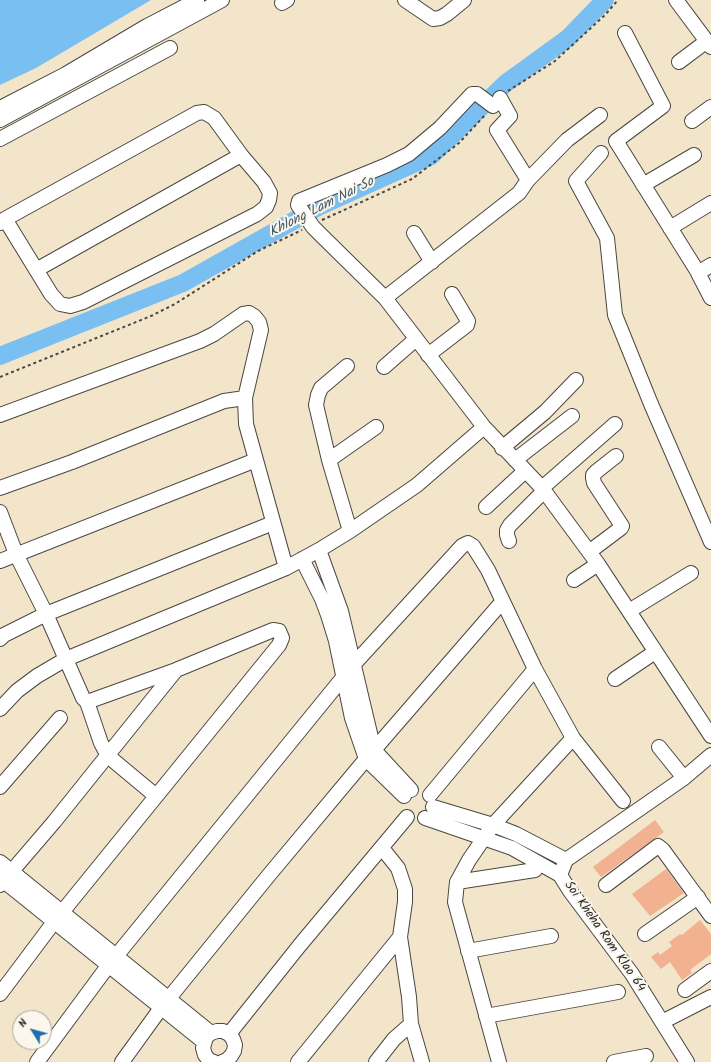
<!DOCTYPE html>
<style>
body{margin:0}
#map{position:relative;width:711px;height:1062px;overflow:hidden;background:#f2e5ca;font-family:Kalam,sans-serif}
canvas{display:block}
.north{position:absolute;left:12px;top:1010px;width:40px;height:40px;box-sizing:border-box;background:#fbf7ec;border:1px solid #a8a59f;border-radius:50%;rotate:307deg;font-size:11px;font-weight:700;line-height:16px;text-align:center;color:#2b2b2b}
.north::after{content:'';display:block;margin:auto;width:14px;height:18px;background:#1f6fb2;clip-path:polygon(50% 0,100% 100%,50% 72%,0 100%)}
</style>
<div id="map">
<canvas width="711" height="1062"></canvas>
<div class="north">N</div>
</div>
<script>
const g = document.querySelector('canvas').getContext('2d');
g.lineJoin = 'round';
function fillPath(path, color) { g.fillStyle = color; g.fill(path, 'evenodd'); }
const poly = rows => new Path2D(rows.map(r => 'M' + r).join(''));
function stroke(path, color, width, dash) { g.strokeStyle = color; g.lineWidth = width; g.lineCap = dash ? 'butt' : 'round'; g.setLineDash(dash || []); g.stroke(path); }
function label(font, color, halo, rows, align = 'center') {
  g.font = font + ' Kalam,sans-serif'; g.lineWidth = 4; g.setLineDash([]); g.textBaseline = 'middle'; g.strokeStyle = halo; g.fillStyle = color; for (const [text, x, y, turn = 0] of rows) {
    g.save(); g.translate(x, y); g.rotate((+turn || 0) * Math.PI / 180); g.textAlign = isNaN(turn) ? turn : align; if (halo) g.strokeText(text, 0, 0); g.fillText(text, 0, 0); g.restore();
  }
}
fillPath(poly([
 [0,0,151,0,36,68,0,85]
]), '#7abff1');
stroke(poly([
 [0,356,183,283,320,206,431,156,506,83,568,38,605,0]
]), '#7abff1', 18);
fillPath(poly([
 [655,820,664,832,601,877,593,867],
 [666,869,684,893,650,916,632,894],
 [700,920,711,934,711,954,690,970,692,973,682,980,670,962,661,969,651,957,658,952,660,955,672,946,669,942,680,934,682,935]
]), '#f2b190');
const minor = poly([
 [405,0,433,19,440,18,447,14,464,0],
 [676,0,711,47],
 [282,3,287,0],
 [625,33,663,106,616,141,699,274],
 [679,62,707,41],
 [500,98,510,116,497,130,528,180],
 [493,106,477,94,472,94,440,128,409,154,387,165,299,201,298,205,313,227,323,237,385,298,484,427,542,488,598,564,711,736],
 [0,108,66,74,147,26,197,0],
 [0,120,222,0],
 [692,121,711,107],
 [0,139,170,48],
 [601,153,576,181,607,238,615,315,651,404,711,542],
 [643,185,694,155],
 [0,223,5,219,197,113,204,112,214,118,241,155,264,182,270,193,269,200,266,207,257,214,83,302,70,306,60,304,51,294,5,219],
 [670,228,711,203],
 [414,233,432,262],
 [711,265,698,273,711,298],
 [36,270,241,155],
 [385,298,519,193,528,180,567,140,600,115],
 [428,355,467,325,468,321,452,294],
 [347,366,321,388,318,395,316,405,329,460,350,531],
 [384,367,416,339],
 [0,415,200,341,214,334,243,314,249,313,254,316,259,322,261,330,245,398,246,424,286,568],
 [502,448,545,412,576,380],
 [329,460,376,427],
 [515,460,572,416],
 [0,488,72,462,224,401,245,398],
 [542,488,615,424],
 [486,507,525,471],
 [0,512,16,554,46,614,83,698,87,702,176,670,273,630,279,631,282,638,279,645,54,922,0,994],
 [509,541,507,535,507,530,510,525,544,491],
 [319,550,341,611,374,750,411,790],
 [589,552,621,528,622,526,594,483,593,478,593,475,597,471,616,456],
 [302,559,322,599,328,615,336,641,352,718,366,759,404,796],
 [0,561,256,460],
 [574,580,598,564],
 [629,611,691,573],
 [0,639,4,635,46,614,273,523],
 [615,679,655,652],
 [87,702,101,743,108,756,156,796],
 [0,709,17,691,37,676,66,659,286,568,319,550,350,531,417,485,484,427],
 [659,747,684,778],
 [0,787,60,718],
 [430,795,535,669],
 [433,807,493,825,516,834,566,860],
 [425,818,512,848,560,875],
 [382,848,398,868,405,889,405,902,400,937,409,997,411,1024,422,1062],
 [0,862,211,1033],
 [0,878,204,1042],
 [457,882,535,870],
 [0,885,54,822,176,670],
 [606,885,658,846,663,850,711,916],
 [645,934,698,897],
 [468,951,551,936],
 [685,990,711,971],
 [486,1016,618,992],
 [662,1022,711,997],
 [229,1034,300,945,407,817],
 [37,1062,108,966,354,664,462,546,468,543,473,546,488,570,535,669,573,738,623,801],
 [122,1062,161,1008,269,875,366,759,502,602],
 [214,1062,209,1060,205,1055,203,1048,206,1037,211,1033,217,1031,223,1031,229,1034,233,1039,235,1045,234,1051,231,1056,227,1060,222,1062],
 [298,1062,400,937],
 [376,1062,394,1039,411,1024],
 [499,1062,455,902,457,882,469,860,493,825,573,738],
 [614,1062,646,1056],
 [687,1062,632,974,570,891,560,875,566,860,684,778,711,755]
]);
stroke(minor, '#494743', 16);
stroke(poly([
 [508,91,555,61,605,15,618,0],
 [322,220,412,179,459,143,486,114],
 [0,377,151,316,175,304,258,251,302,230]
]), '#494743', 2, [3, 3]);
stroke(minor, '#fff', 14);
label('13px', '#2b2b2b', '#fbf7ec', [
 ["Soi Kheha Rom Klao 64",604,937,55]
]);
label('italic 14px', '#435766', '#fbf7ec', [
 ["Khlong Lam Nai So",322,208,-27]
]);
</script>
